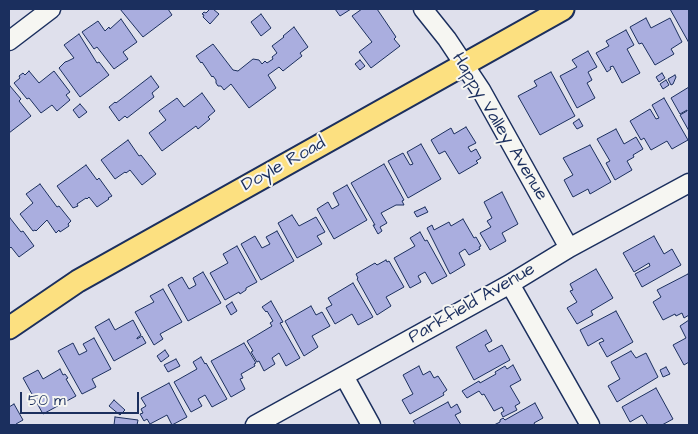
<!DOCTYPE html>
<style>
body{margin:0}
#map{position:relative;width:698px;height:434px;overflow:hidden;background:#dfe0ec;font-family:"Architects Daughter",sans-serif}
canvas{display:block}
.frame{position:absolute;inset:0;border:10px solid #1b2f5e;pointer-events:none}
.scale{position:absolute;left:20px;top:392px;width:119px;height:22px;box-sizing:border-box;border:2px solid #1b2f5e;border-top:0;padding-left:6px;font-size:15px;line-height:18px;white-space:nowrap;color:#1b2f5e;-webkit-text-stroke:4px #f6f6f2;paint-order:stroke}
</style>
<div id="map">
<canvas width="698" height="434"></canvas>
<div class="frame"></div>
<div class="scale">50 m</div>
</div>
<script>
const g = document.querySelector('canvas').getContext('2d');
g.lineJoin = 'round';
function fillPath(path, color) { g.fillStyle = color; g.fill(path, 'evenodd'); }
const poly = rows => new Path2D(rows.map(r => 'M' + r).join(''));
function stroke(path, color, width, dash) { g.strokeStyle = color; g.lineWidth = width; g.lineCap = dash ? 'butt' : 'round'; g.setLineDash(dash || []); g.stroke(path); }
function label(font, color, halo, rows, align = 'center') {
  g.font = font + ' "Architects Daughter",sans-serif'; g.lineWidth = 4; g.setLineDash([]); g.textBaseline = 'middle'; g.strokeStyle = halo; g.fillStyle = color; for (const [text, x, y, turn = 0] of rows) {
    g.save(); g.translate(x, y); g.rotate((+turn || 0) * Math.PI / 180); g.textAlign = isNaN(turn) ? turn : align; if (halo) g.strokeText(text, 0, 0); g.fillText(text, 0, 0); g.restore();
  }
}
const building = poly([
 [120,9,168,9,172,15,143,37,120,9],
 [210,9,213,9,219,14,210,24,203,17,204,15,202,14,204,12,206,13,210,9],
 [335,9,351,9,340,16,335,9],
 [362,9,377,9,396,37,394,39,400,46,371,68,359,52,372,42,352,16,362,9],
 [670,9,689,9,689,43,670,9],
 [261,14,271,28,261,36,251,22,261,14],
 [646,18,651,28,670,18,682,42,671,49,674,54,655,65,642,43,639,44,630,27,646,18],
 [121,19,137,42,123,52,128,59,114,69,97,47,94,49,82,32,98,21,105,31,109,27,110,29,121,19],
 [294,27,308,47,300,53,302,56,283,71,279,67,268,75,276,88,249,108,231,84,224,90,221,86,218,86,216,83,216,80,213,76,212,77,202,62,201,63,196,56,213,44,233,70,238,71,253,59,259,60,262,64,265,61,267,63,273,59,272,57,277,53,272,46,284,37,283,36,294,27],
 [626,30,634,45,627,49,640,73,622,83,613,66,610,67,611,69,607,72,596,53,609,46,606,41,626,30],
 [79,34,97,63,99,62,109,75,80,97,59,68,65,62,68,61,74,58,64,45,79,34],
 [588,51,597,67,588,72,592,80,587,83,595,98,577,108,560,76,577,67,572,60,588,51],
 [360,60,365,66,360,70,355,64,360,60],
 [29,71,39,83,54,71,70,92,66,95,70,100,57,111,52,105,41,113,29,98,27,99,14,83,20,78,19,76,23,73,25,75,29,71],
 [551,72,575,116,540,135,518,96,537,86,534,81,551,72],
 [662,73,665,78,659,82,656,77,662,73],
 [675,75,676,77,673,84,671,85,668,79,675,75],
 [151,76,159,87,152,93,154,97,127,118,125,116,119,121,109,107,115,102,116,103,151,76],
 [666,80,669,85,663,89,660,84,666,80],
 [10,86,21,99,19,101,31,116,9,133,9,87,10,86],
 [689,87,689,131,680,115,687,111,687,110,680,114,671,98,689,87],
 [202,93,215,111,208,117,210,119,198,129,196,126,162,151,149,133,166,120,159,111,177,98,184,107,202,93],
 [664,98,688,140,672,149,667,141,651,150,644,138,641,140,630,121,650,109,656,119,659,118,652,105,664,98],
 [80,104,87,112,79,118,73,110,80,104],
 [579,119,583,126,577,129,573,123,579,119],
 [466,127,476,143,468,147,471,152,476,149,481,158,476,161,478,163,459,174,445,151,439,154,431,140,451,128,454,134,466,127],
 [616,129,624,144,636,137,643,149,633,155,634,157,627,161,632,170,615,180,606,163,610,161,597,139,616,129],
 [128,140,139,156,141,155,156,174,142,185,130,170,126,173,125,172,115,179,101,160,128,140],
 [421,144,441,179,408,198,388,161,403,153,410,165,413,164,407,152,421,144],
 [590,145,611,182,590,194,588,189,573,197,564,180,573,175,563,158,590,145],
 [384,164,404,200,402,201,404,205,396,205,381,213,387,223,380,227,382,231,378,234,373,225,375,225,351,183,384,164],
 [86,165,97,180,99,178,112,196,108,198,109,199,97,207,89,197,87,199,86,198,77,204,78,206,73,208,57,186,86,165],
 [40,184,57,207,59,206,71,221,68,224,69,226,60,232,59,230,56,233,47,220,36,231,35,230,33,231,20,214,33,203,26,194,40,184],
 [347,185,367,220,334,239,317,209,328,202,332,209,339,205,333,193,347,185],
 [502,192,518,224,502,233,506,241,490,250,480,233,491,227,487,221,492,218,484,202,502,192],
 [425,207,428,212,417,217,414,212,425,207],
 [292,215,299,226,316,217,325,232,317,236,322,244,297,258,278,223,292,215],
 [10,218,21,232,23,231,34,246,19,257,11,247,9,249,9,219,10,218],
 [463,219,474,238,476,237,481,246,479,247,480,249,469,255,465,249,459,253,465,265,450,274,427,228,432,225,434,230,449,222,451,226,463,219],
 [277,231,294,261,261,280,241,244,255,236,262,248,270,244,266,237,277,231],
 [420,232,425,241,427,240,447,276,432,284,425,272,418,276,421,282,410,288,394,258,415,246,410,238,420,232],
 [654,236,664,254,672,249,681,265,642,287,635,274,650,266,649,263,634,272,623,253,654,236],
 [237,246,257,282,246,288,246,290,240,294,239,292,225,300,210,273,228,263,223,254,237,246],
 [386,260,387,262,389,261,404,287,386,297,391,306,377,315,357,279,358,278,356,274,375,263,377,265,386,260],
 [596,269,613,298,591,311,593,315,577,324,567,308,577,302,570,291,573,290,570,284,596,269],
 [203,272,221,303,188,321,168,285,182,277,189,289,196,285,193,278,203,272],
 [688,274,689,277,689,315,684,318,682,313,676,316,675,314,663,320,653,302,661,297,657,290,688,274],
 [353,283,373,317,358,325,352,314,335,324,326,308,332,305,328,298,353,283],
 [163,289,182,322,160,334,163,339,154,345,135,312,154,302,150,296,163,289],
 [271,301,283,322,280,323,300,358,286,366,279,353,272,358,275,364,264,371,259,361,257,362,251,352,253,351,247,341,272,326,270,323,273,321,267,311,266,312,262,307,271,301],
 [232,302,237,311,231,315,226,306,232,302],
 [311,306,316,315,322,312,330,326,312,336,318,347,304,356,285,321,311,306],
 [616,311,633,342,607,357,599,343,604,341,602,338,588,346,580,330,616,311],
 [109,319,115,330,133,320,141,335,137,338,137,339,142,336,146,343,114,361,95,327,109,319],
 [689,320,689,362,684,365,673,345,686,338,680,326,689,320],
 [486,330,492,341,485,345,489,352,502,345,510,360,474,380,456,347,486,330],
 [94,338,111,369,92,379,96,387,82,394,58,351,73,343,79,355,87,351,83,344,94,338],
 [244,343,256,363,254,364,255,366,241,374,243,378,240,379,245,389,231,397,211,361,244,343],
 [165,350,169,356,161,362,157,356,165,350],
 [631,351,636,358,646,353,658,377,617,402,608,386,620,379,611,362,631,351],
 [201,357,205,364,206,363,227,399,212,407,205,395,198,399,202,406,191,412,174,382,197,369,193,362,201,357],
 [176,359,180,366,168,372,164,365,176,359],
 [513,365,521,380,510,386,520,403,515,406,517,410,503,417,501,413,504,411,502,407,494,411,484,394,482,395,479,391,467,398,462,391,479,381,480,383,496,374,495,372,505,366,507,369,513,365],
 [419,366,423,375,430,371,434,378,438,376,447,390,443,393,444,395,410,414,402,400,413,394,403,375,419,366],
 [666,367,670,374,663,377,660,370,666,367],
 [60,369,63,375,65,374,68,378,66,379,76,396,43,414,23,378,38,370,43,379,60,369],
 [169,383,187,417,172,425,167,415,150,424,147,419,144,421,140,414,143,413,141,409,146,406,141,398,169,383],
 [656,388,673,419,662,425,648,425,642,415,630,422,622,407,656,388],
 [114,400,125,410,120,415,109,406,114,400],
 [448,402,451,408,457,404,461,412,455,415,461,425,416,425,413,421,448,402],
 [535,403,543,418,534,423,535,425,494,425,500,422,500,420,503,418,505,420,535,403],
 [14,404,23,420,16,424,17,425,9,425,9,407,14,404],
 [115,417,138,420,137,425,114,425,115,417]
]);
fillPath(building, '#aaaedf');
stroke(building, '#1b2f5e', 1);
const minor = poly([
 [423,9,447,39,481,90,569,248],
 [9,41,51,9],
 [510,284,590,425],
 [344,376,371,425],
 [255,425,510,284,569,248,689,183]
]);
const major = poly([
 [9,328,78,281,563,9]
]);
stroke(minor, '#1b2f5e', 21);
stroke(major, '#1b2f5e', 25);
stroke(minor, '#f6f6f2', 18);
stroke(major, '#fce080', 21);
label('18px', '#1b2f5e', '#f6f6f2', [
 ["Happy Valley Avenue",499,127,59],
 ["Doyle Road",284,165,-29],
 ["Parkfield Avenue",472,304,-30]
]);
</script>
